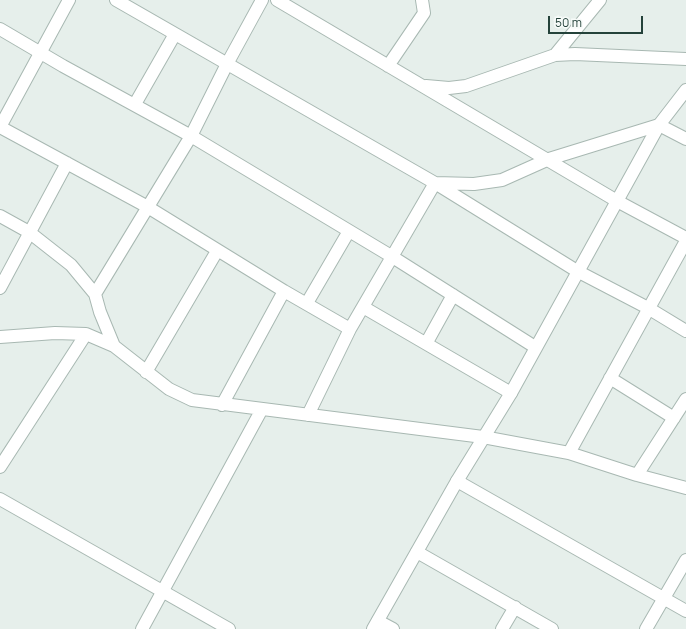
<!DOCTYPE html>
<style>
body{margin:0}
#map{position:relative;width:686px;height:629px;overflow:hidden;background:#e6efeb;font-family:Manrope,sans-serif}
canvas{display:block}
.scale{position:absolute;left:548px;top:16px;width:95px;height:18px;box-sizing:border-box;border:2px solid #24423a;border-top:0;padding-left:5px;font-size:12px;line-height:14px;white-space:nowrap;color:#24423a;-webkit-text-stroke:3px #f7fbf9;paint-order:stroke}
</style>
<div id="map">
<canvas width="686" height="629"></canvas>
<div class="scale">50 m</div>
</div>
<script>
const g = document.querySelector('canvas').getContext('2d');
g.lineJoin = 'round';
const poly = rows => new Path2D(rows.map(r => 'M' + r).join(''));
function stroke(path, color, width, dash) { g.strokeStyle = color; g.lineWidth = width; g.lineCap = dash ? 'butt' : 'round'; g.setLineDash(dash || []); g.stroke(path); }
const minor = poly([
 [116,0,435,183,577,271,648,308,686,331],
 [277,0,617,201,686,238],
 [0,29,63,66,191,136,391,256,535,347],
 [555,55,600,0],
 [388,66,424,13,422,0],
 [426,86,449,88,466,86,555,55,575,54,686,59],
 [135,104,175,34],
 [0,127,146,206,284,291,350,329],
 [0,127,69,0],
 [0,216,29,232,71,265,95,294,100,312,114,346,169,389,192,400,483,437,569,453,637,475,686,488],
 [0,288,67,163],
 [95,294,191,136,227,64,262,0],
 [307,303,349,231],
 [363,307,511,393],
 [0,337,55,333,86,334,114,346],
 [427,342,453,295],
 [146,372,217,251],
 [610,378,674,418],
 [222,405,284,291],
 [308,415,350,329,435,183,474,184,502,180,549,159,659,125,686,139],
 [569,453,686,241],
 [0,467,86,334],
 [637,475,686,399],
 [457,481,686,611],
 [0,499,229,629],
 [417,552,552,629],
 [378,621,393,629],
 [142,629,262,409],
 [502,629,515,607],
 [646,629,686,560]
]);
const tertiary = poly([
 [373,629,457,481,511,393,659,125,686,90]
]);
stroke(minor, '#a8b8b2', 14);
stroke(tertiary, '#a8b8b2', 14);
stroke(minor, '#fff', 12);
stroke(tertiary, '#fff', 12);
</script>
